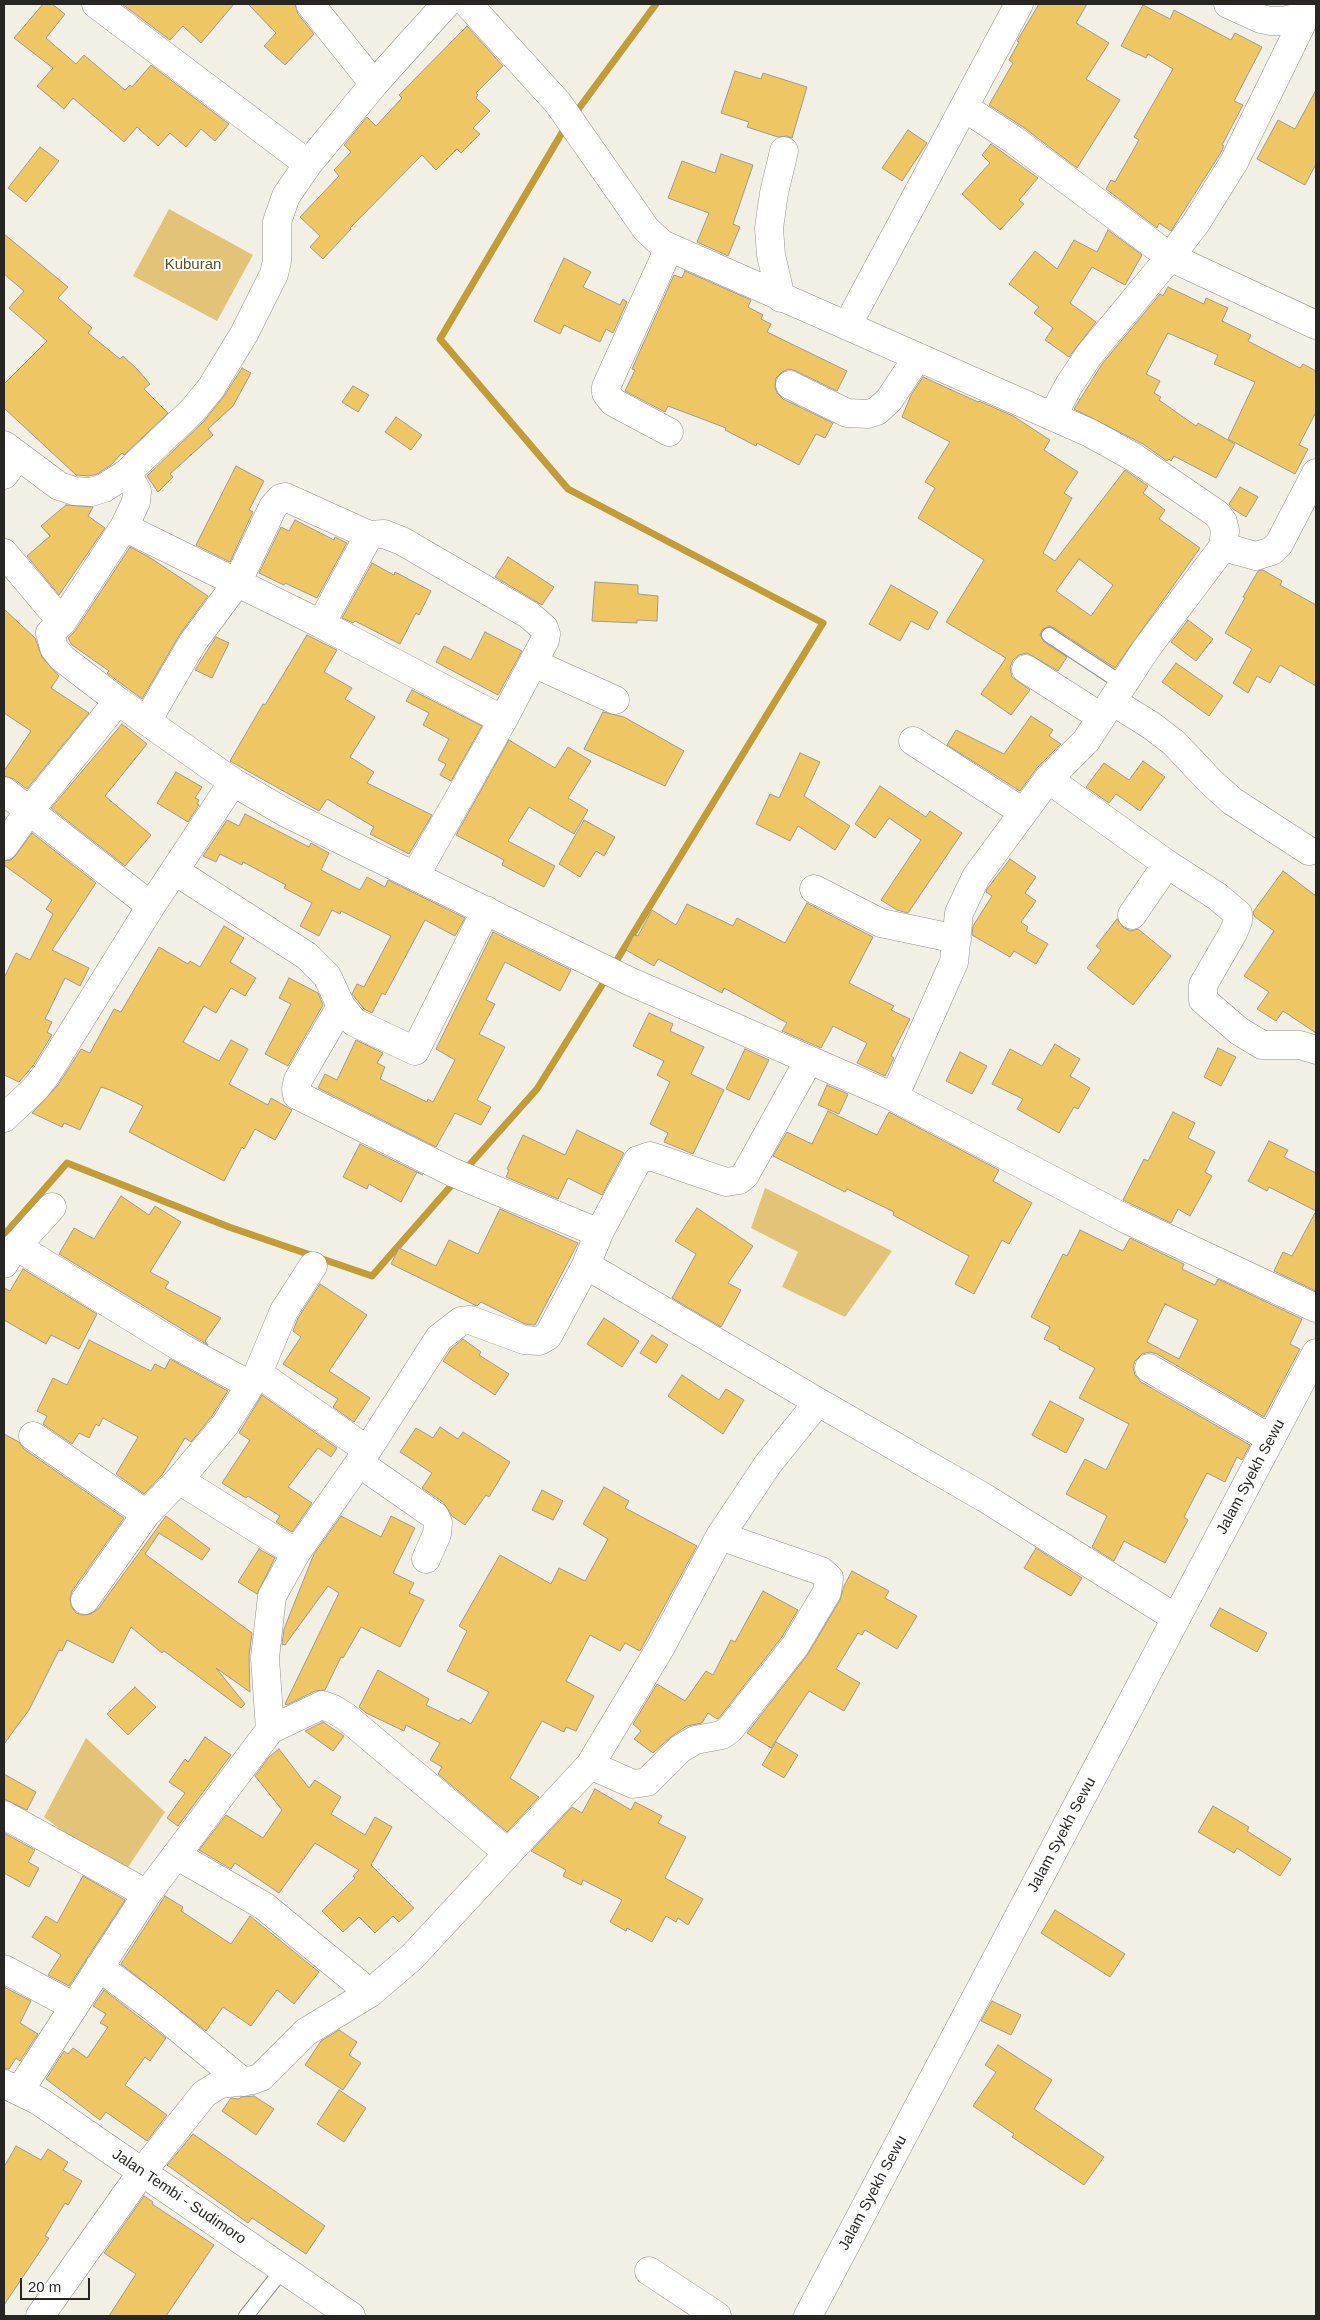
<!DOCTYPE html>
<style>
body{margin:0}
#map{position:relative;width:1320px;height:2320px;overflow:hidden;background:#f2efe5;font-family:Helvetica,sans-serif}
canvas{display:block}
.frame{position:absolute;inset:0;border:5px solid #282623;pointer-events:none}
.scale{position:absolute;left:20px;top:2278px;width:70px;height:22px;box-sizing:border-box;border:2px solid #282623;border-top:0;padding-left:6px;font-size:15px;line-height:18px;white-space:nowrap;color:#282623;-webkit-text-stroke:4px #fff;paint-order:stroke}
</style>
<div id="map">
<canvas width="1320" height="2320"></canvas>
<div class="frame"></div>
<div class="scale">20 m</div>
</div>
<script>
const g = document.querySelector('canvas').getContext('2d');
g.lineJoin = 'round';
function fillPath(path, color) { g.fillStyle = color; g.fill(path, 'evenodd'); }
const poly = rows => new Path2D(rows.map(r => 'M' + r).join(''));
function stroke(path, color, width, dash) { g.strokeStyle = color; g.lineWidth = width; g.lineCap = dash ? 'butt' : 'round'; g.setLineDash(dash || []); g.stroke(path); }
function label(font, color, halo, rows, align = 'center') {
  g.font = font + ' Helvetica,sans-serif'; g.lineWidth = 4; g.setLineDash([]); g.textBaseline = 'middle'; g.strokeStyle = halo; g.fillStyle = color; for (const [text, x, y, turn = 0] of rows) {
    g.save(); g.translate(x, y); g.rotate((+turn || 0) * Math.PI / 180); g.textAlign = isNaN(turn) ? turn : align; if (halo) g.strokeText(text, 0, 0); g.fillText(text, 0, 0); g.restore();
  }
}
fillPath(poly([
 [169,209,253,255,217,321,133,276],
 [765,1188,892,1251,845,1317,782,1287,798,1252,751,1228],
 [86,1738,165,1812,122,1876,44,1817]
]), '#e2c378');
stroke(poly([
 [574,115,656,4],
 [566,126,440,339,568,489,823,623,612,968],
 [464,1171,537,1089,607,977],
 [4,1235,67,1163,229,1227,372,1276,457,1179]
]), '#c29c36', 7);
const building = poly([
 [43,4,52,4,65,14,46,38,76,64,84,55,125,90,130,85,132,87,151,65,229,124,215,141,201,129,186,147,170,133,158,146,137,127,124,142,73,98,64,109,37,86,53,68,14,38,43,4],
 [122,4,234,4,201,43,183,26,170,40,122,4],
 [248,4,295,4,298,14,314,34,285,65,264,46,276,33,248,4],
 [1039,4,1087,4,1076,23,1109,43,1086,79,1120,100,1077,168,1023,127,989,105,1013,63,1009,60,1019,42,1017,41,1039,4],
 [1143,5,1170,19,1174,10,1231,40,1235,33,1262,47,1234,101,1243,105,1222,145,1224,146,1220,154,1171,231,1159,223,1157,228,1106,189,1111,180,1115,182,1139,140,1134,137,1173,69,1148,54,1146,58,1121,46,1143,5],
 [467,26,503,66,476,93,478,95,476,98,490,111,473,128,480,134,461,153,457,149,436,170,422,155,350,228,351,229,323,259,310,247,320,236,300,217,339,176,334,170,351,152,344,145,367,117,376,126,402,98,399,95,467,26],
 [735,71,761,79,763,73,807,87,792,138,787,136,778,137,747,127,749,122,721,113,735,71],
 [1316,90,1316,164,1305,185,1257,159,1278,120,1295,129,1316,90],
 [908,130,927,143,902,181,882,168,908,130],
 [991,144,1038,178,1019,200,1024,204,1000,230,962,194,990,163,982,155,991,144],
 [40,147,59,161,26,202,8,188,40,147],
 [721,154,753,165,733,224,740,227,728,256,697,242,709,213,668,198,682,161,715,173,721,154],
 [1108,230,1142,255,1125,285,1092,267,1070,303,1096,322,1069,357,1045,340,1053,328,1034,313,1039,307,1009,284,1035,251,1057,269,1074,240,1097,252,1108,230],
 [4,234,68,287,58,298,92,328,88,333,120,359,123,356,138,370,150,384,144,389,168,413,124,455,122,453,111,465,97,474,89,476,76,475,4,408,4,384,47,341,9,308,24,291,4,274,4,234],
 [564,258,591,272,583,287,620,305,623,299,627,302,613,333,606,329,600,342,564,325,560,334,534,321,564,258],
 [685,271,751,300,748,307,763,315,761,319,771,324,767,332,847,371,837,391,796,371,789,369,782,372,776,378,775,387,777,393,783,399,833,423,825,438,816,434,799,465,757,443,756,446,725,430,726,428,668,406,665,412,625,391,635,370,632,369,674,275,682,278,685,271],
 [1168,287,1204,304,1206,298,1228,308,1222,321,1251,335,1248,341,1300,368,1303,364,1316,371,1316,412,1299,445,1308,449,1295,474,1228,439,1255,382,1214,364,1218,355,1168,333,1146,374,1160,381,1154,393,1161,397,1159,400,1196,426,1198,423,1235,444,1216,478,1174,456,1171,461,1169,459,1167,461,1143,444,1074,409,1102,364,1160,294,1163,296,1168,287],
 [242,368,251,373,233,406,208,429,213,435,170,474,173,477,158,492,147,476,204,421,224,396,242,368],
 [923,377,978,402,979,401,1013,416,1050,440,1044,450,1078,472,1064,493,1072,498,1043,553,1055,561,1125,470,1148,486,1143,493,1165,510,1159,519,1200,548,1115,668,1054,628,1049,626,1042,630,1040,635,1044,642,1067,657,1058,671,1027,653,1019,655,1013,660,1010,668,1012,677,1030,690,1011,715,981,694,1006,658,946,622,984,560,918,518,935,488,925,482,950,442,902,417,911,395,923,377],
 [1079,559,1113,585,1091,616,1056,591,1079,559],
 [353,386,369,395,358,412,342,402,353,386],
 [396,417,422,435,411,450,385,432,396,417],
 [236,466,264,481,249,510,253,512,230,562,196,545,236,466],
 [1240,487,1258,497,1246,517,1233,509,1229,504,1240,487],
 [66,505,93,507,88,516,105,528,59,595,27,556,50,536,41,526,66,505],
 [295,520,334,540,335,537,347,543,317,598,285,583,284,585,259,573,281,527,289,531,295,520],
 [130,547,149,557,208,596,180,634,142,699,107,673,109,671,72,645,68,638,75,631,130,547],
 [508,557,554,587,542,605,495,577,508,557],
 [372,563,394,575,395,572,431,591,419,615,416,613,400,644,355,621,353,623,342,618,372,563],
 [1263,570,1282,581,1280,585,1316,605,1316,686,1280,665,1270,683,1257,676,1248,693,1233,683,1252,649,1225,633,1245,598,1243,597,1258,571,1263,570],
 [595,582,638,585,638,594,658,596,657,621,637,620,637,623,592,621,595,582],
 [891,585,938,612,928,630,911,621,900,641,869,624,891,585],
 [4,609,35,638,42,657,59,676,51,688,89,713,27,789,14,779,4,776,4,771,31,731,4,713,4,609],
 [1188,620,1213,639,1196,661,1171,642,1188,620],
 [485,632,522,651,498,695,436,662,444,646,471,660,485,632],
 [307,635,337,650,324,672,352,688,345,699,375,717,350,757,374,772,367,783,432,815,409,854,370,834,374,827,327,799,319,811,230,761,263,704,265,705,307,635],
 [216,637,229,643,212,678,195,670,216,637],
 [1176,663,1223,696,1209,716,1162,682,1176,663],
 [412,690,482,726,451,781,440,775,446,764,438,760,449,739,423,725,429,713,406,701,412,690],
 [603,712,624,717,684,751,665,786,584,749,603,712],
 [1031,716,1053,730,1049,736,1061,744,1037,768,1020,791,947,745,956,730,1004,754,1031,716],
 [122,724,147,744,105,796,151,835,125,866,51,808,122,724],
 [509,740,555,768,568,747,591,761,568,798,588,810,574,834,529,807,508,841,555,866,544,887,502,865,504,860,456,835,509,740],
 [800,753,820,762,804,796,850,826,835,850,798,826,790,841,756,824,770,794,779,798,800,753],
 [1143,761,1165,777,1140,811,1116,794,1109,803,1086,787,1104,763,1129,780,1143,761],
 [176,772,202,787,195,798,199,800,197,804,199,805,188,822,157,803,176,772],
 [880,786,926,817,930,811,962,833,908,913,897,910,881,900,921,840,889,818,875,838,855,824,880,786],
 [245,814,309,847,311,843,329,853,321,870,360,890,367,877,385,887,388,880,465,918,455,936,425,920,385,995,382,993,372,1013,364,1009,352,994,357,984,364,987,391,936,341,911,340,914,332,910,319,936,300,926,312,903,284,888,286,885,243,862,242,865,220,854,216,862,203,856,227,820,239,826,245,814],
 [584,820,615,837,604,856,596,851,580,877,559,864,584,820],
 [32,833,96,883,52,950,89,968,80,986,65,978,45,1019,52,1022,47,1032,52,1035,33,1066,19,1082,4,1075,4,978,16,953,30,960,53,914,46,909,52,900,4,865,4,861,11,860,16,855,32,833],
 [1010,859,1036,877,1025,893,1036,901,1021,922,1028,927,1026,931,1048,944,1036,964,1014,951,1010,957,972,935,973,926,992,896,986,892,987,889,1010,859],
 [1283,871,1316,896,1316,1033,1283,1011,1276,1021,1257,1009,1269,992,1244,976,1274,931,1254,916,1253,912,1283,871],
 [807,903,873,937,849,983,894,1006,891,1010,910,1019,891,1056,894,1058,885,1076,857,1063,867,1043,833,1026,821,1048,782,1031,787,1023,724,988,722,993,658,959,654,966,626,950,634,935,638,936,652,910,676,925,687,904,733,926,737,918,785,943,807,903],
 [1117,919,1124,928,1131,931,1138,929,1171,956,1133,1005,1087,968,1101,950,1096,946,1117,919],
 [224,926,244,938,230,962,256,978,245,996,231,988,216,1013,204,1006,183,1042,219,1061,231,1040,248,1049,229,1084,268,1105,271,1098,292,1110,275,1140,255,1129,244,1149,242,1147,224,1181,129,1132,143,1106,110,1090,101,1087,80,1130,64,1123,62,1127,32,1113,58,1085,81,1049,90,1053,114,1009,121,1012,159,947,188,964,190,961,200,967,224,926],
 [493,932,571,970,560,991,505,962,486,1000,495,1004,479,1034,505,1047,477,1100,491,1107,481,1125,455,1113,436,1147,318,1088,325,1074,337,1080,356,1040,383,1053,377,1063,385,1067,380,1079,427,1102,428,1099,433,1102,455,1060,436,1049,493,932],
 [289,978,318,993,323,1005,288,1066,265,1054,291,1004,279,998,289,978],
 [649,1013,673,1024,670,1031,704,1047,691,1074,724,1090,693,1154,664,1142,668,1133,650,1124,670,1082,657,1075,664,1061,633,1046,649,1013],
 [1055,1044,1080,1059,1070,1076,1090,1088,1078,1109,1074,1107,1059,1133,1017,1109,1023,1099,992,1084,1010,1049,1042,1066,1055,1044],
 [1218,1048,1236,1057,1221,1086,1204,1077,1218,1048],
 [745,1049,769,1060,749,1100,726,1089,745,1049],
 [960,1052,987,1066,972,1094,946,1081,960,1052],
 [827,1085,848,1094,839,1114,818,1105,827,1085],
 [828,1111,877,1135,889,1112,999,1170,993,1181,1032,1203,1009,1244,1002,1240,974,1294,955,1284,969,1256,893,1215,894,1212,847,1189,845,1192,773,1156,787,1132,812,1144,828,1111],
 [1173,1112,1195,1123,1188,1138,1215,1152,1205,1172,1212,1176,1190,1216,1178,1209,1171,1223,1123,1200,1144,1159,1148,1161,1173,1112],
 [577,1130,624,1153,602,1195,568,1178,558,1199,506,1177,509,1170,507,1169,523,1135,565,1155,577,1130],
 [1269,1141,1288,1150,1284,1157,1316,1173,1316,1211,1269,1187,1267,1191,1248,1181,1269,1141],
 [360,1144,423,1175,417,1172,401,1202,369,1184,367,1189,343,1177,360,1144],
 [121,1196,149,1215,155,1206,181,1222,150,1272,169,1282,165,1288,221,1318,205,1341,208,1345,59,1254,74,1228,94,1239,121,1196],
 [697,1208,753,1246,728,1283,741,1290,721,1327,672,1298,696,1254,675,1241,697,1208],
 [500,1209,578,1243,535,1325,525,1324,481,1302,477,1306,391,1264,399,1248,436,1266,449,1240,478,1254,500,1209],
 [1316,1211,1316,1291,1274,1271,1283,1252,1292,1256,1316,1211],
 [1080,1230,1123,1251,1130,1238,1184,1264,1182,1269,1215,1285,1218,1279,1302,1319,1290,1344,1300,1349,1264,1417,1157,1354,1150,1352,1142,1354,1135,1361,1133,1367,1135,1375,1141,1382,1250,1445,1242,1460,1237,1457,1225,1482,1207,1473,1184,1517,1188,1520,1165,1563,1124,1541,1114,1561,1092,1547,1107,1516,1066,1494,1085,1459,1106,1470,1129,1424,1079,1398,1095,1368,1059,1349,1060,1347,1044,1339,1050,1327,1031,1317,1063,1254,1067,1256,1080,1230],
 [1165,1304,1198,1320,1179,1359,1147,1342,1165,1304],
 [23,1269,97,1314,79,1349,51,1335,46,1344,4,1320,4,1288,10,1291,23,1269],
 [320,1284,367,1315,329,1371,370,1398,354,1422,333,1407,338,1399,283,1364,301,1337,293,1331,298,1318,320,1284],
 [604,1318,639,1341,622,1367,587,1344,604,1318],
 [652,1335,668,1345,656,1363,640,1353,652,1335],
 [463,1339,481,1352,479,1355,509,1374,495,1395,443,1361,451,1349,463,1339],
 [89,1340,151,1371,155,1364,165,1369,170,1359,228,1391,212,1416,191,1442,185,1438,162,1475,144,1494,116,1474,138,1437,103,1418,99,1426,96,1424,89,1438,79,1433,72,1444,43,1424,47,1416,37,1411,53,1378,67,1385,89,1340],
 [682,1375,719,1400,726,1389,744,1400,723,1434,668,1396,682,1375],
 [262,1395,337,1448,331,1457,318,1448,288,1487,312,1503,292,1532,276,1522,280,1516,248,1496,246,1498,222,1483,250,1440,239,1433,262,1395],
 [1050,1401,1084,1419,1066,1453,1032,1435,1050,1401],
 [440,1427,458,1439,463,1432,510,1462,489,1497,486,1495,465,1525,452,1516,443,1502,422,1488,432,1473,400,1452,416,1428,433,1438,440,1427],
 [4,1434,19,1442,24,1449,124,1518,72,1591,70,1598,71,1606,76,1613,83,1615,91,1614,98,1609,166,1516,210,1549,202,1560,159,1533,145,1554,252,1633,249,1656,250,1692,216,1668,245,1704,241,1708,164,1651,162,1653,131,1627,113,1663,67,1640,62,1651,59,1650,29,1710,4,1744,4,1434],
 [604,1487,629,1501,625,1508,697,1546,640,1651,625,1643,620,1651,590,1635,566,1681,594,1696,576,1731,566,1727,564,1732,542,1721,510,1778,539,1797,507,1832,438,1774,442,1767,430,1760,440,1743,406,1725,404,1731,366,1713,359,1707,378,1670,429,1699,426,1705,459,1721,461,1718,471,1724,489,1692,447,1671,467,1631,459,1626,500,1555,551,1584,559,1568,585,1581,608,1539,583,1524,604,1487],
 [542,1490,563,1501,553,1520,532,1510,542,1490],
 [341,1516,381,1537,391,1516,415,1528,393,1573,414,1583,409,1593,424,1600,400,1647,361,1627,343,1658,341,1657,325,1690,315,1691,287,1705,285,1704,339,1593,328,1586,285,1645,282,1644,284,1629,314,1554,341,1516],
 [1036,1548,1082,1578,1071,1596,1024,1568,1036,1548],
 [259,1549,275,1558,257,1594,238,1582,259,1549],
 [852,1571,889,1591,885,1598,917,1616,897,1649,865,1630,862,1635,858,1633,836,1669,860,1683,844,1711,809,1691,771,1748,747,1733,808,1654,840,1600,844,1586,852,1571],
 [763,1591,798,1610,782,1637,719,1718,717,1719,708,1713,702,1723,687,1726,672,1736,653,1753,634,1739,641,1731,633,1724,657,1684,685,1701,706,1671,713,1675,731,1640,735,1642,763,1591],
 [1220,1608,1267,1633,1257,1652,1210,1626,1220,1608],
 [135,1687,156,1707,128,1735,107,1714,135,1687],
 [323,1722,344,1736,333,1751,305,1731,323,1722],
 [205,1737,231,1755,178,1826,167,1818,185,1793,169,1782,185,1759,188,1762,205,1737],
 [776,1742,798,1755,784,1778,762,1765,776,1742],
 [279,1749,309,1788,315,1780,341,1797,331,1814,365,1835,375,1817,392,1827,371,1865,414,1908,399,1922,393,1916,375,1933,359,1917,343,1932,322,1911,355,1878,353,1876,359,1870,315,1843,279,1893,235,1863,231,1869,199,1850,226,1815,263,1838,282,1810,255,1776,269,1757,279,1749],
 [4,1774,36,1792,27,1810,4,1799,4,1774],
 [595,1789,631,1810,635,1802,662,1816,658,1823,686,1837,665,1878,703,1899,688,1925,678,1918,676,1922,666,1916,652,1942,627,1928,626,1931,610,1922,622,1900,583,1880,581,1885,563,1876,566,1870,531,1851,572,1807,582,1813,595,1789],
 [1213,1806,1249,1827,1247,1831,1291,1859,1280,1876,1237,1848,1234,1853,1198,1832,1213,1806],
 [4,1833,35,1850,28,1862,39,1868,29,1887,4,1873,4,1833],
 [83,1876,125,1900,69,1986,48,1975,61,1955,32,1937,46,1916,57,1923,83,1876],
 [165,1896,183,1907,181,1911,231,1944,250,1916,319,1972,294,2004,277,1990,251,2026,223,2007,206,2031,121,1964,165,1896],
 [1055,1910,1125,1954,1110,1977,1041,1933,1055,1910],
 [4,1987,31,2001,20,2023,38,2034,20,2061,16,2058,9,2069,4,2069,4,1987],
 [104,1990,166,2038,150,2061,145,2057,125,2085,167,2115,147,2141,106,2112,100,2120,46,2079,64,2051,68,2054,73,2048,87,2058,108,2027,100,2023,106,2014,93,2006,104,1990],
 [992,2001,1021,2015,1011,2035,981,2021,992,2001],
 [339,2030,357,2042,349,2055,361,2063,343,2090,305,2065,321,2041,339,2030],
 [998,2045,1052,2080,1034,2109,1104,2157,1084,2185,1012,2137,1014,2134,973,2106,996,2072,985,2065,998,2045],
 [339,2090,366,2108,344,2142,317,2124,339,2090],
 [254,2096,274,2109,256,2135,222,2111,231,2098,239,2099,241,2097,254,2096],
 [193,2134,325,2226,306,2254,252,2218,248,2223,167,2165,193,2134],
 [16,2146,41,2160,48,2149,68,2162,63,2170,82,2181,68,2205,65,2203,45,2236,49,2238,4,2305,4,2167,16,2146],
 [144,2196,153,2202,152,2204,214,2245,166,2316,109,2316,136,2274,104,2253,144,2196]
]);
fillPath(building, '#eec764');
stroke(building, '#9e9a92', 1);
const service = poly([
 [1049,635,1123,684],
 [246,2316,284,2268]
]);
const minor = poly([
 [96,4,308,164],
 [310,4,374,84],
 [468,4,558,103,646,229,662,244,1090,433,1135,458,1217,514,1223,522,1225,531,1223,547,1146,649,1086,741,1048,779,976,877,959,913,954,962,894,1097],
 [1228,4,1261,19,1271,21,1284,21,1316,12],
 [965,108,1014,140,1170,257,1316,325],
 [781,298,771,255,769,228,774,193,784,151],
 [847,326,1019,4],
 [790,385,847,413,868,414,877,411,889,400,917,358],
 [1053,415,1069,385,1089,355,1170,257,1196,223,1234,162,1307,13],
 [669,432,613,402,606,393,606,387,669,248],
 [4,445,59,486,74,491,91,492,104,488,127,473,192,411,211,388,244,334,274,274,277,261,277,222,286,196,308,164,374,84,446,4],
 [127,473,137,491,136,502,124,527,62,622,50,633,54,648,62,658,118,701,233,782,286,813,629,981,894,1097,1124,1218,1316,1308],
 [4,475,18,456],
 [124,527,321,624,503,720],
 [369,535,384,534,402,541,529,615,544,628,546,634,545,640,503,720,415,876],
 [1223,547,1256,556,1272,551,1279,544,1316,473],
 [4,553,62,622],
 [533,663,615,700],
 [1026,669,1101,717],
 [1112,701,1152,726,1174,743,1211,782,1232,801,1309,851],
 [147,721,193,642,237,583,273,507,281,498,285,497,369,535,321,624],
 [913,741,1023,812],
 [1048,779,1167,864,1132,915],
 [4,791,151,906],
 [4,846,29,811,118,701],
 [1167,864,1218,897,1238,914,1238,921,1233,933,1203,985,1203,1000,1239,1031,1262,1045,1300,1045,1316,1050],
 [175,871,307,956,327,976,341,1006,354,1022,415,1051,486,910],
 [814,889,881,923,957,939],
 [341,1006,298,1080,296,1089,297,1095,452,1172,599,1233],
 [809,1060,745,1175,739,1180,726,1182,650,1156,638,1160,599,1233,586,1265,818,1402,985,1498,1176,1618],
 [4,1118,35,1089,46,1075,151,906,233,782],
 [16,1246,180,1347,250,1385],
 [4,1264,12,1251,52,1207],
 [1149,1368,1271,1439],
 [258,1373,367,1450],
 [33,1436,146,1514,179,1480,225,1425,258,1373,284,1311,313,1266],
 [359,1463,435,1516,438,1523,437,1534,426,1559],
 [179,1480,296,1553],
 [85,1600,146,1514],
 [270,1730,265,1658,272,1596,296,1553,359,1463,439,1338,461,1321,470,1320,524,1340,539,1341,548,1336,586,1265],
 [590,1765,633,1784,647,1782,680,1749,695,1740,722,1735,730,1729,795,1646,827,1592,829,1578,821,1571,720,1536],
 [4,1815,147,1894],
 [176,1855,264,1906,370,1993],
 [99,1967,154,2008,243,2082],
 [4,1969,73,2006],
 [20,2090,147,1894,270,1730,322,1705,333,1709,346,1717,508,1853],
 [649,2271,717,2316],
 [40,2316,142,2172,204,2094,220,2084,253,2080,261,2077,306,2032,370,1993,412,1957,590,1765,662,1645,720,1536,768,1464,818,1402]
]);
const tertiary = poly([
 [808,2316,1316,1353]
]);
const secondary = poly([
 [4,2084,39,2101,351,2316]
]);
stroke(service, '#96928a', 16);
stroke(minor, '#96928a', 29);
stroke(tertiary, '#96928a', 29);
stroke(secondary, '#96928a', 29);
stroke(service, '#fff', 14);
stroke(minor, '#fff', 28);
stroke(tertiary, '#fff', 28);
stroke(secondary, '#fff', 28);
label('15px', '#615028', '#fff', [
 ["Kuburan",193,265]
]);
label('15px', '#282623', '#fff', [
 ["Jalam Syekh Sewu",1251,1477,-62],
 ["Jalam Syekh Sewu",1062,1835,-62],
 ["Jalam Syekh Sewu",873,2193,-62],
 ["Jalan Tembi - Sudimoro",179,2197,34]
]);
</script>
